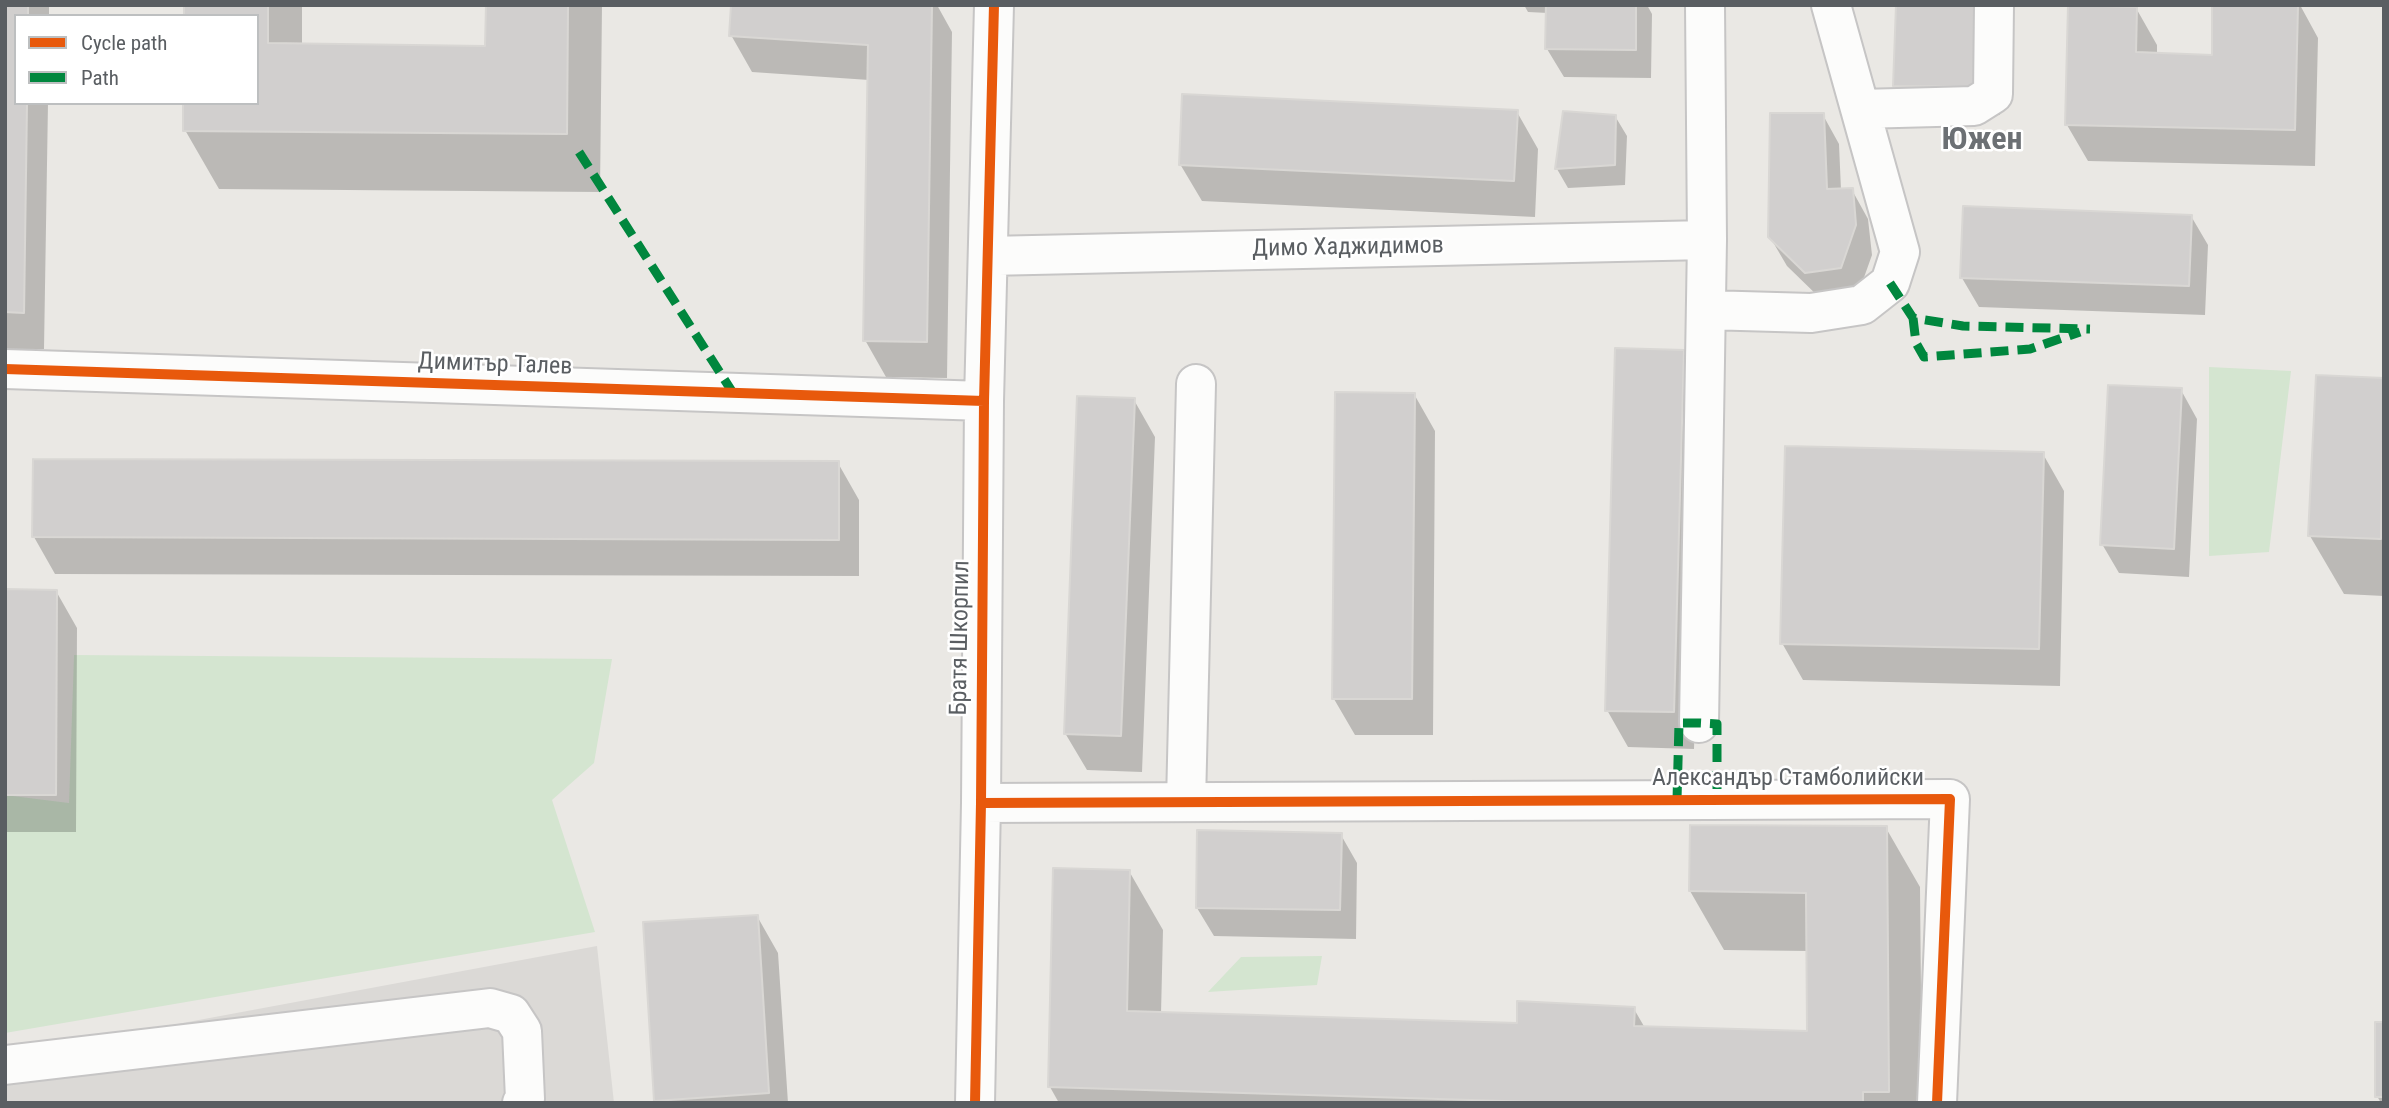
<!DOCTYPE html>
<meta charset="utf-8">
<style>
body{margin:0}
#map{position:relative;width:2389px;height:1108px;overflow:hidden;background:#eae8e4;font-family:"Roboto Condensed",sans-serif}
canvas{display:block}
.frame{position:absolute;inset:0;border:7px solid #5a5e62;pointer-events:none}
.legend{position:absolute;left:14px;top:14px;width:245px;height:91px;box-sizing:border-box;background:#fff;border:2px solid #bdbfc0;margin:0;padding:9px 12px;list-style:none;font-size:21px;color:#5a5e62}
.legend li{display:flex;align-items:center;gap:14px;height:35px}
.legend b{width:35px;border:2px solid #bdbfc0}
</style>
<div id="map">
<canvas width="2389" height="1108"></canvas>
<div class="frame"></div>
<ul class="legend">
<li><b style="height:9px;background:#e8590c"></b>Cycle path</li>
<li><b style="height:9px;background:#00873e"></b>Path</li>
</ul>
</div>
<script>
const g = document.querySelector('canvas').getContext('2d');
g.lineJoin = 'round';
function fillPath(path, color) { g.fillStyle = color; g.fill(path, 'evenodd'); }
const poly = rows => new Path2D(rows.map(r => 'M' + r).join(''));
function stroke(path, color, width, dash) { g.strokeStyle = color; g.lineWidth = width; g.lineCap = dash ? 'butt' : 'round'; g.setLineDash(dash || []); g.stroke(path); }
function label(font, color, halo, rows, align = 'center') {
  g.font = font + ' "Roboto Condensed",sans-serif'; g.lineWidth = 5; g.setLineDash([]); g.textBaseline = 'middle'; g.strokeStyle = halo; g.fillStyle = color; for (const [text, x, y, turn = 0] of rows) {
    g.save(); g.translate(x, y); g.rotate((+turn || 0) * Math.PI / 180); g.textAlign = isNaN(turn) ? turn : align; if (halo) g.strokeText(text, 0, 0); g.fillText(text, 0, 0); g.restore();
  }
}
fillPath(poly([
 [597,946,614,1103,5,1103,5,1056]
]), '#dbd9d6');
fillPath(poly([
 [2209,367,2291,371,2269,552,2209,556],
 [74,655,612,659,594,763,552,800,595,932,5,1033,5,795,69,803],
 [1322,956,1317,985,1208,992,1241,957]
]), '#d4e5d0');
fillPath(poly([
 [5,5,49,5,49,16,16,16,16,103,48,103,44,349,5,349],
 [186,5,302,5,302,45,487,48,488,5,602,5,600,192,219,189,185,130,257,103,257,16],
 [733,5,937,5,952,32,947,378,886,377,865,340,869,80,752,72,731,35],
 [1524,5,1647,5,1652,14,1651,78,1564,77,1547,49,1548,13,1528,12],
 [2214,5,2300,5,2318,38,2315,166,2088,161,2067,125,2136,8,2157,45,2157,55,2213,56],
 [2004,13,2000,115,1911,114,1895,85],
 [1517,112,1538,149,1535,217,1202,201,1180,164],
 [1823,115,1839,144,1841,190,1852,190,1868,219,1872,255,1857,297,1823,301,1787,266,1770,237],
 [1615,116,1627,136,1625,185,1568,188,1557,169],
 [2191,216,2208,245,2205,315,1979,307,1962,278],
 [1683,352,1704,389,1694,749,1628,747,1607,710],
 [2384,380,2384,596,2344,594,2310,536],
 [2181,390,2197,419,2189,577,2119,573,2102,544],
 [1414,394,1435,431,1433,735,1355,735,1334,699],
 [1134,400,1155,437,1142,772,1087,770,1065,733],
 [2043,454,2064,491,2060,686,1803,680,1782,643],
 [838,463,859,500,859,576,55,574,34,537],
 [5,591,56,591,77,628,76,832,5,832],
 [1886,828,1920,887,1922,1103,1059,1103,1050,1087,1129,871,1163,930,1161,1014,1518,1025,1634,1009,1645,1028,1809,1033,1809,951,1724,950,1690,891],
 [1341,835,1357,863,1356,939,1214,936,1197,908],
 [757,916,778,953,788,1103,657,1103,656,1100],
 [2384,1024,2384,1103,2381,1103,2377,1096]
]), '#0003');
const building = poly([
 [5,5,28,5,28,16,16,16,16,103,27,103,24,313,5,312,5,5],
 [184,5,268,5,268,43,485,46,486,5,568,5,567,134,183,131,183,103,257,103,257,16,184,16,184,5],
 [731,5,932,5,927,342,863,341,868,45,729,36,731,5],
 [1546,5,1636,5,1636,50,1545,49,1546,5],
 [1896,5,1988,5,1985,87,1893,86,1896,5],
 [2068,5,2137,7,2136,52,2212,55,2212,5,2298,5,2295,130,2065,125,2068,5],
 [1182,94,1518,110,1514,181,1179,165,1182,94],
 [1563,111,1616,115,1615,165,1555,169,1563,111],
 [1770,113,1824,113,1827,189,1853,188,1856,225,1841,268,1805,273,1768,237,1770,113],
 [1963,206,2192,215,2189,286,1960,278,1963,206],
 [1615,348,1684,350,1674,712,1605,711,1615,348],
 [2316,375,2384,378,2381,539,2308,536,2316,375],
 [2108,385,2182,388,2174,549,2100,545,2108,385],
 [1335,392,1415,393,1412,699,1332,699,1335,392],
 [1077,396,1135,398,1121,736,1064,734,1077,396],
 [1785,446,2044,452,2039,649,1780,644,1785,446],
 [33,459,839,461,839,540,32,537,33,459],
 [5,589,57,590,56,795,5,795,5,589],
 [1690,825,1887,826,1889,1092,1863,1092,1863,1103,1569,1103,1048,1087,1053,868,1130,870,1127,1011,1517,1023,1517,1001,1635,1007,1634,1026,1807,1031,1806,893,1689,891,1690,825],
 [1197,830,1342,833,1340,910,1196,908,1197,830],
 [758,915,769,1093,654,1101,643,922,758,915],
 [2375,1022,2384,1022,2384,1097,2375,1097,2375,1022]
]);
fillPath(building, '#d1cfce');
stroke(building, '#d9d7d4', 2);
const minor = poly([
 [1860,109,1974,106,1993,94,1994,5],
 [988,256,1707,240],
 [1706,310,1811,313,1862,305,1890,283,1900,252,1831,5],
 [5,369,984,401],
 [1699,723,1707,240,1705,5],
 [1186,802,1196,384],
 [981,803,1950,799,1937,1103],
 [5,1065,490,1008,511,1014,522,1031,525,1099,522,1103],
 [975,1103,981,803,984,401,994,5]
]);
stroke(minor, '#c6c5c5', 42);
stroke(minor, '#fcfcfb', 38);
stroke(poly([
 [579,152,733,393],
 [1890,283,1913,318,1963,326,2090,329],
 [1913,318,1916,343,1924,357,2030,349,2080,332],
 [1677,800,1679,723,1699,723,1717,724,1717,800]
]), '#00873e', 9, [18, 9]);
stroke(poly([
 [5,369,984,401],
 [981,803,1950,799,1937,1103],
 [975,1103,981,803,984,401,994,5]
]), '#e8590c', 10);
label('24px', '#5a5e62', '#fff', [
 ["Димо Хаджидимов",1348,248,-1],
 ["Димитър Талев",495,365,2],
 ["Братя Шкорпил",961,638,-89],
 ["Александър Стамболийски",1788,779]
]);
label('bold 32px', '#6c7074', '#fff', [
 ["Южен",1982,141]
]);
</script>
